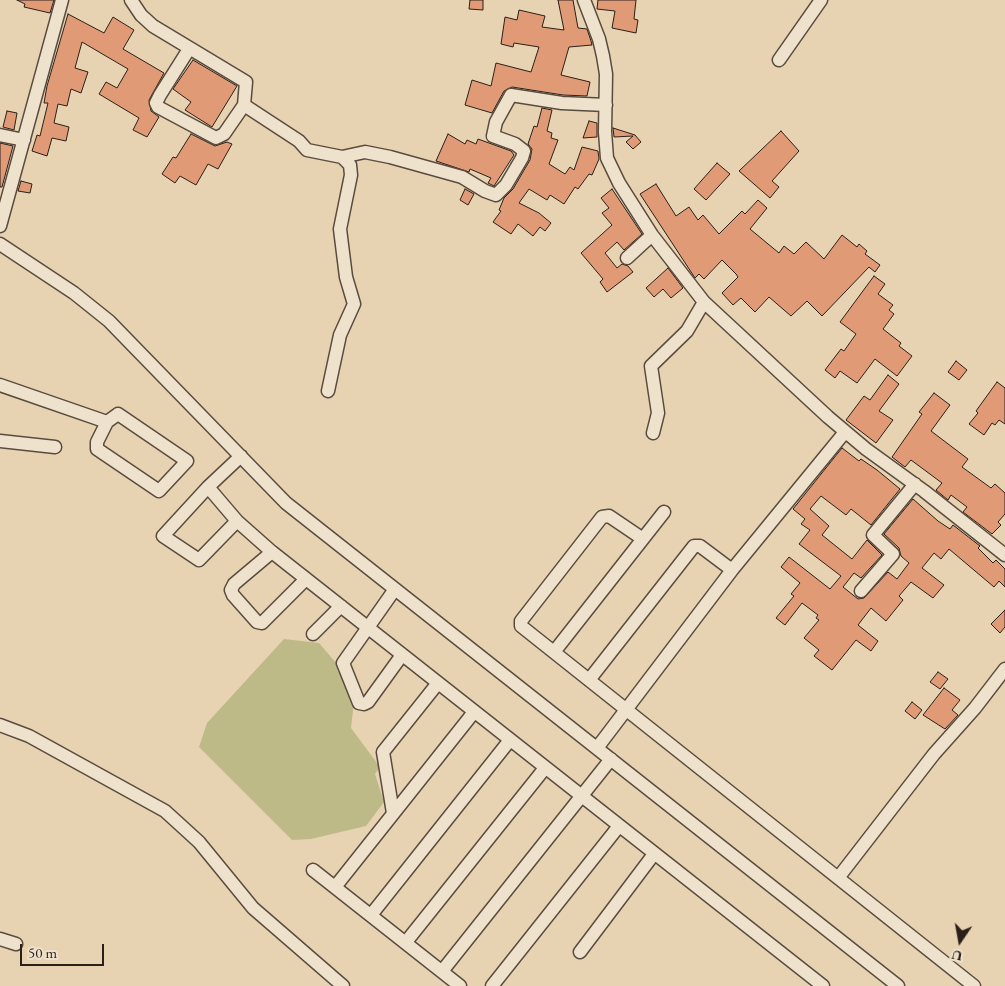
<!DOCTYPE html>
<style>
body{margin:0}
#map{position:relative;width:1005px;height:986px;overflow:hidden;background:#e7d3b2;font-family:"EB Garamond",serif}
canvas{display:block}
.north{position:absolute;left:935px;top:916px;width:50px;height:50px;-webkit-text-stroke:4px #efe2cd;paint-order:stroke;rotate:192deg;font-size:14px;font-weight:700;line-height:20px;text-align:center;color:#2a1f19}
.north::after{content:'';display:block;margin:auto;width:18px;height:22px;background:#2a1f19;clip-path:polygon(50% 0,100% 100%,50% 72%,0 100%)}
.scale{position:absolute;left:20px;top:944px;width:84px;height:22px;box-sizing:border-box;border:2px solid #2a1f19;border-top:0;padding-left:6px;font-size:15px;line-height:18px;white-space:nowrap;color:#2a1f19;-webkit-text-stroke:4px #efe2cd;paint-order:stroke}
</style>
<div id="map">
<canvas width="1005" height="986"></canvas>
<div class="north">U</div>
<div class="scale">50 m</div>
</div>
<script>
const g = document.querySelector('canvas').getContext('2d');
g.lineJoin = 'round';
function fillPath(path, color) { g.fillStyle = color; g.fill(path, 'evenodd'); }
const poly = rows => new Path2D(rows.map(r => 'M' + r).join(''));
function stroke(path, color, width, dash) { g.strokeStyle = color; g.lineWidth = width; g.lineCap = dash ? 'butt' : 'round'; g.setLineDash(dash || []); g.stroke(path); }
fillPath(poly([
 [284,639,319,643,337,664,354,701,351,728,380,767,375,774,384,802,366,826,311,839,292,840,199,747,207,723]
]), '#beba87');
const building = poly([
 [17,0,54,0,50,13,24,7,25,4,17,0],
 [470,0,483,0,483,10,469,9,470,0],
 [558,0,573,0,578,28,587,29,591,41,592,45,569,47,561,75,590,82,587,96,563,95,512,87,504,91,492,113,465,105,472,80,491,86,496,63,531,72,539,47,514,43,513,47,501,44,505,17,517,20,519,10,545,16,542,27,564,30,558,0],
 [598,0,636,0,634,19,638,20,636,33,612,28,615,11,597,9,598,0],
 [68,14,104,33,113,17,134,30,123,49,164,73,149,100,151,111,159,117,147,137,133,130,139,118,99,94,106,82,117,88,128,69,82,42,75,68,88,72,81,93,71,89,67,106,58,104,54,123,69,127,66,141,52,138,47,156,32,151,37,135,40,136,48,103,44,103,47,86,68,14],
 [193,60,237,86,212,127,185,110,191,102,173,89,193,60],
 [542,108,552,110,547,131,552,133,551,138,558,140,549,164,565,174,570,167,574,170,582,147,598,151,599,159,592,175,589,174,578,189,575,187,564,204,550,195,547,200,529,189,519,203,539,213,551,223,545,231,540,227,533,236,518,224,511,234,493,222,501,211,499,210,504,198,513,189,530,160,532,149,528,144,534,126,537,127,542,108],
 [7,111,17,113,14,130,3,127,7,111],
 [589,121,597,123,597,137,583,138,589,121],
 [613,128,635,135,641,142,633,149,626,142,633,136,614,137,613,128],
 [781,131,799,151,772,181,779,187,770,198,739,171,781,131],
 [191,134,215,146,227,142,232,144,218,169,208,164,196,185,180,176,175,183,162,174,173,157,176,158,191,134],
 [448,134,465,144,467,140,476,144,478,139,511,151,514,155,494,186,488,183,491,178,470,169,469,172,436,161,448,134],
 [0,143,13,146,2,187,0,187,0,143],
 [717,163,730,174,706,200,694,189,717,163],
 [21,181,32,184,30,193,18,191,21,181],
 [656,184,676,216,689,207,698,220,703,215,719,234,742,211,745,214,758,200,767,208,750,229,779,253,784,246,794,254,806,242,824,259,842,235,857,247,859,244,867,251,865,254,880,265,875,272,869,267,822,316,807,301,791,316,769,297,755,312,741,298,733,305,722,293,738,277,736,274,722,260,704,279,699,274,695,278,640,194,656,184],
 [465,189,474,194,468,205,460,200,465,189],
 [612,189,642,234,624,250,617,242,605,253,617,268,622,264,628,266,633,272,607,292,600,282,603,279,581,253,612,225,602,213,609,208,601,198,612,189],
 [668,268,683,288,671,298,663,289,654,297,646,288,668,268],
 [874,276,885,284,878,294,893,305,889,310,894,314,883,329,901,343,899,346,912,356,897,376,875,359,857,383,840,371,835,378,825,370,841,349,844,351,856,334,840,322,874,276],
 [956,361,967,370,959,380,948,372,956,361],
 [888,375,899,384,879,411,893,420,876,443,846,420,864,396,870,400,888,375],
 [997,382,1005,388,1005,424,999,420,995,425,992,423,984,435,969,424,978,413,976,411,997,382],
 [934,393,950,405,931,431,968,459,962,467,991,488,995,484,1005,493,1005,514,998,522,1001,525,992,534,963,512,967,507,951,495,948,500,936,490,942,483,911,460,905,467,892,457,922,414,919,412,934,393],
 [842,448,859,461,861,459,877,470,900,489,871,525,851,509,846,515,821,496,810,509,829,526,822,535,852,559,867,540,882,555,861,578,854,573,843,587,858,599,864,598,888,572,897,579,909,563,901,556,899,548,884,534,913,499,938,521,950,529,953,525,980,546,978,548,993,563,996,560,1005,569,1005,587,999,581,994,587,949,549,941,559,934,553,922,568,944,585,933,598,911,582,899,596,903,600,886,621,871,608,858,625,878,641,871,651,856,640,832,670,814,656,819,650,804,638,819,620,816,618,818,615,802,603,785,625,776,618,794,596,791,594,800,583,781,567,789,557,830,589,841,576,799,544,810,530,801,524,805,519,793,509,842,448],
 [1005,610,1005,627,1000,633,991,624,1005,610],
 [938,672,948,679,940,689,930,682,938,672],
 [944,688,960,700,952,710,958,715,945,729,923,715,944,688],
 [912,702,922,710,915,719,905,711,912,702]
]);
fillPath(building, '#e09a76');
stroke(building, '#2a1f19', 1);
const minor = poly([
 [131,0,141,15,153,26,246,82,244,105,299,141,307,150,342,157,350,165,351,175,340,229,346,277,354,304,340,335,328,391],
 [584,0,599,39,603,56,606,74,605,132,607,158,619,183,652,235,704,302,828,417,866,449,924,491,1005,555],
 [189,49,160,95,156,103,158,107,216,138,224,134,244,105],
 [779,60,821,0],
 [0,135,24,140],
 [342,157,365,152,390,157,462,177,485,191,496,195,506,185,522,158,524,151,515,144,493,136,496,122,511,95,562,103,606,105],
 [0,226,62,0],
 [0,244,74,293,109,321,286,503,898,986],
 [627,258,652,235],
 [0,385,107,422],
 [118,414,187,461,159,491,97,449,97,442,107,422,118,414],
 [653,433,658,413,651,366,687,331,704,302],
 [0,441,55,447],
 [208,487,237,521,272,552,823,986],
 [237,521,199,560,163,536,208,487,241,456],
 [643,539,609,516,602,517,521,621,521,626,974,986],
 [272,552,234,584,231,590,233,595,257,622,262,623,306,579],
 [395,589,343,663,359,703,364,704,368,702,402,655],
 [861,591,893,554,873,535,915,484],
 [313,634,341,606],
 [554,652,664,512],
 [589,680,694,546,700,546,732,570],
 [0,725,29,736,165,811,199,842,253,908,343,986],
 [597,748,732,570,845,432],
 [393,813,383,752,438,683],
 [313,870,460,986],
 [838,878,934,754,975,708,1005,669],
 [335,887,474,712],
 [371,915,510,740],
 [0,939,16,944],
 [406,942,545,768],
 [580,952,654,854],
 [443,970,611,759],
 [492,986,619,826]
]);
stroke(minor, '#594c3f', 15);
stroke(minor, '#efe2cd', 12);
</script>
